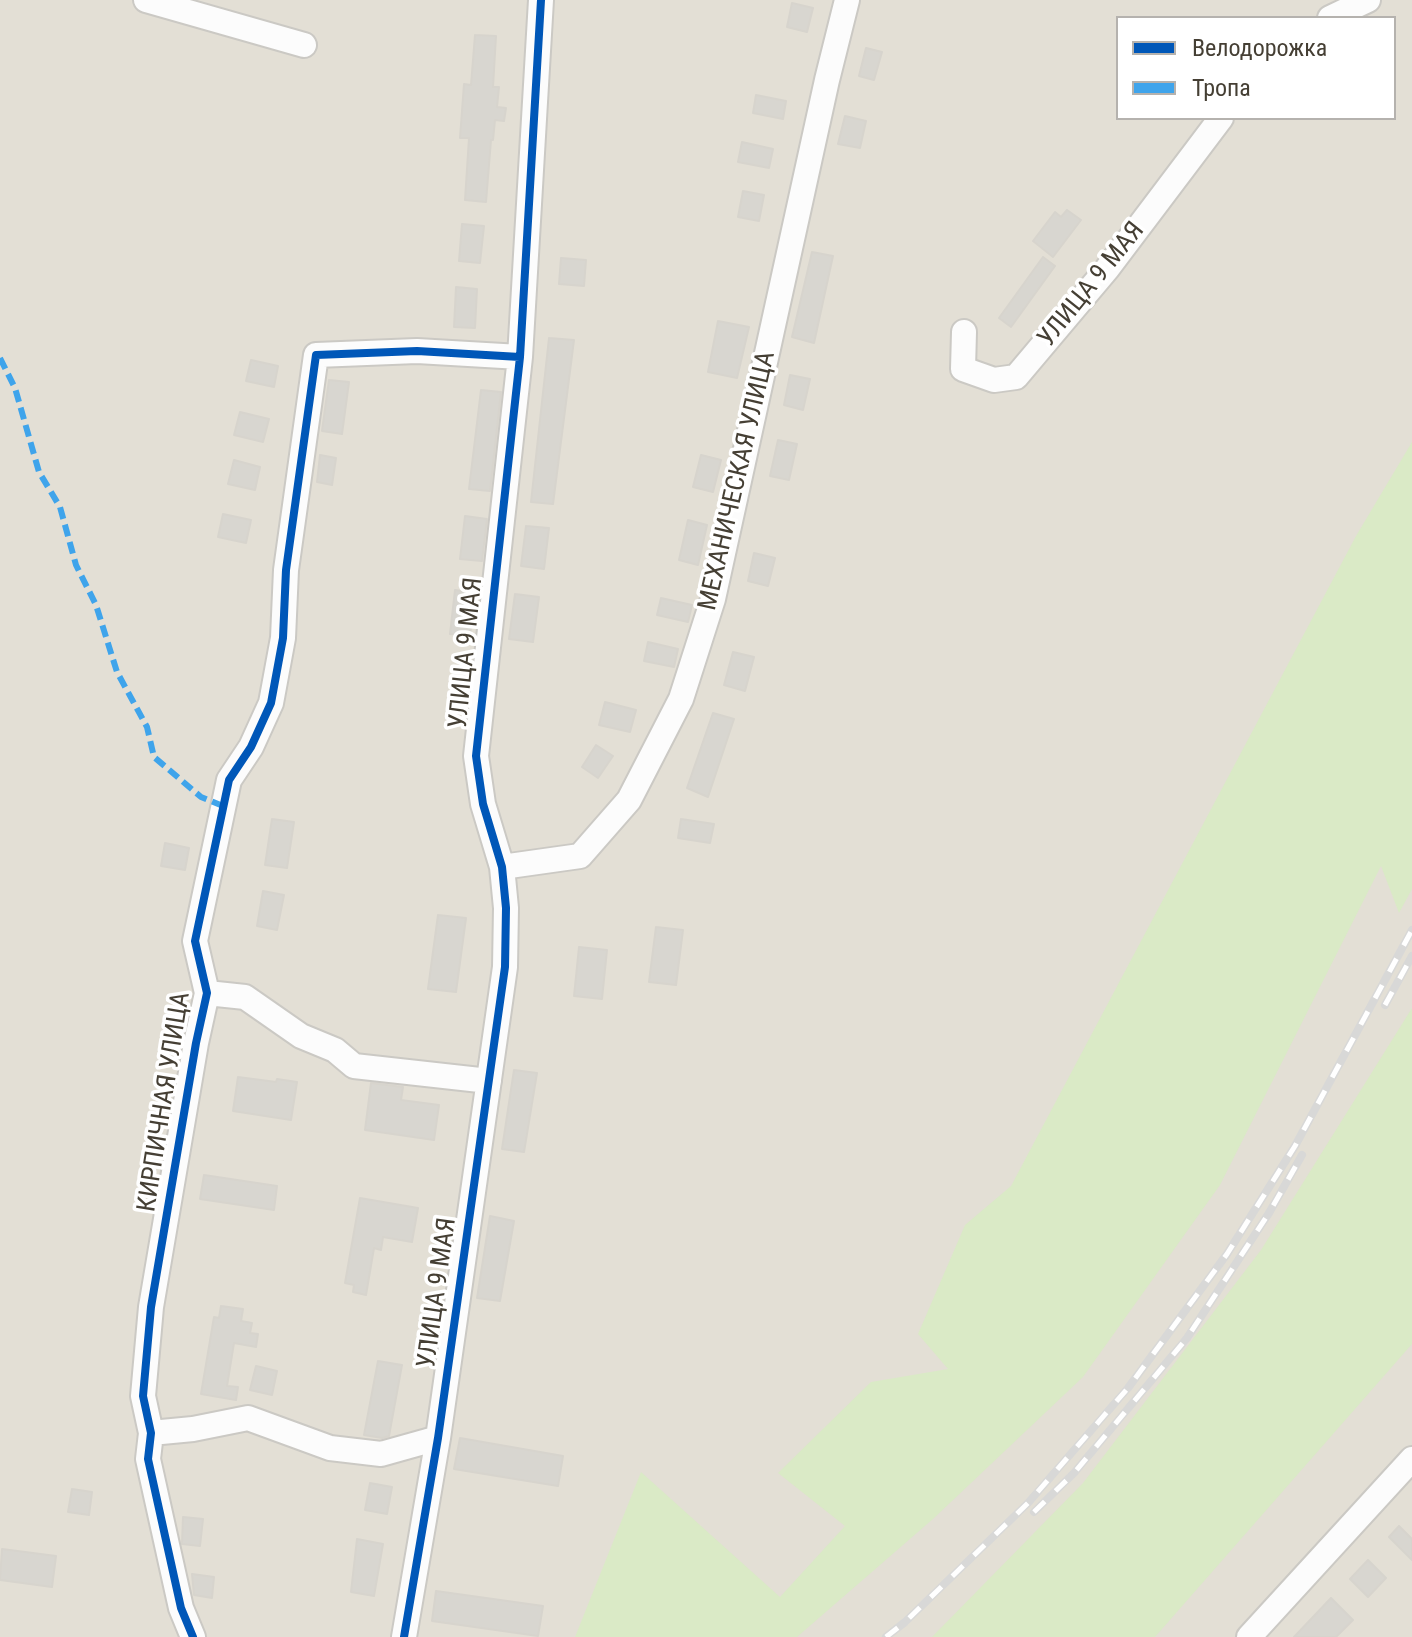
<!DOCTYPE html>
<meta charset="utf-8">
<style>
body{margin:0}
#map{position:relative;width:1412px;height:1637px;overflow:hidden;background:#eeede8;font-family:"Roboto Condensed",sans-serif}
canvas{display:block}
.legend{position:absolute;left:1116px;top:16px;width:280px;height:104px;box-sizing:border-box;background:#fff;border:2px solid #b5b2ae;margin:0;padding:10px 14px;list-style:none;font-size:24px;color:#453f34}
.legend li{display:flex;align-items:center;gap:16px;height:40px}
.legend b{width:40px;border:2px solid #b5b2ae}
</style>
<div id="map">
<canvas width="1412" height="1637"></canvas>
<ul class="legend">
<li><b style="height:10px;background:#0057b8"></b>Велодорожка</li>
<li><b style="height:10px;background:#3fa4eb"></b>Тропа</li>
</ul>
</div>
<script>
const g = document.querySelector('canvas').getContext('2d');
g.lineJoin = 'round';
function fillPath(path, color) { g.fillStyle = color; g.fill(path, 'evenodd'); }
const poly = rows => new Path2D(rows.map(r => 'M' + r).join(''));
function stroke(path, color, width, dash) { g.strokeStyle = color; g.lineWidth = width; g.lineCap = dash ? 'butt' : 'round'; g.setLineDash(dash || []); g.stroke(path); }
function label(font, color, halo, rows, align = 'center') {
  g.font = font + ' "Roboto Condensed",sans-serif'; g.lineWidth = 7; g.setLineDash([]); g.textBaseline = 'middle'; g.strokeStyle = halo; g.fillStyle = color; for (const [text, x, y, turn = 0] of rows) {
    g.save(); g.translate(x, y); g.rotate((+turn || 0) * Math.PI / 180); g.textAlign = isNaN(turn) ? turn : align; if (halo) g.strokeText(text, 0, 0); g.fillText(text, 0, 0); g.restore();
  }
}
fillPath(poly([
 [0,0,1412,0,1412,1637,0,1637],
 [1118,18,1394,18,1394,118,1118,118]
]), '#e3dfd5');
fillPath(poly([
 [1412,442,1412,889,1399,913,1381,866,1220,1185,1083,1377,933,1519,797,1637,575,1637,641,1472,780,1597,845,1526,778,1473,871,1382,948,1369,918,1334,965,1225,1011,1186,1356,536],
 [1412,1008,1412,1344,1155,1637,932,1637,1083,1483,1261,1250]
]), '#daeac6');
const building = poly([
 [792,3,813,8,807,32,787,27,792,3],
 [475,35,496,36,493,87,499,87,497,107,506,108,504,121,495,120,493,140,491,140,486,202,465,200,469,138,460,138,464,84,471,85,475,35],
 [866,48,882,52,874,80,859,76,866,48],
 [756,95,786,101,783,119,753,113,756,95],
 [845,116,866,121,860,148,838,144,845,116],
 [742,142,773,149,769,168,738,162,742,142],
 [743,191,764,195,759,221,738,217,743,191],
 [1067,210,1081,220,1053,257,1033,241,1055,212,1061,217,1067,210],
 [462,224,484,226,480,263,459,261,462,224],
 [812,252,833,256,814,343,792,337,812,252],
 [1043,257,1055,266,1011,327,999,318,1043,257],
 [561,258,586,260,584,286,559,284,561,258],
 [456,287,477,289,475,328,454,327,456,287],
 [718,321,749,327,737,378,708,372,718,321],
 [549,338,574,340,553,504,531,502,549,338],
 [251,360,278,366,274,387,246,381,251,360],
 [790,375,810,379,803,410,784,405,790,375],
 [329,380,349,382,342,434,322,431,329,380],
 [481,390,501,392,490,491,469,489,481,390],
 [240,412,269,419,263,442,234,435,240,412],
 [778,440,797,444,789,480,770,476,778,440],
 [320,455,336,458,332,485,317,482,320,455],
 [701,455,721,460,713,492,693,487,701,455],
 [234,460,260,467,255,490,228,484,234,460],
 [223,514,251,520,246,543,218,537,223,514],
 [465,516,487,519,482,561,460,559,465,516],
 [688,520,707,525,698,565,679,560,688,520],
 [526,526,549,528,544,569,521,566,526,526],
 [754,553,775,558,768,586,748,581,754,553],
 [455,590,475,593,470,636,450,634,455,590],
 [515,594,539,597,533,642,509,639,515,594],
 [661,598,692,605,688,622,657,615,661,598],
 [648,642,678,649,674,667,644,661,648,642],
 [733,652,754,657,745,691,724,685,733,652],
 [605,702,636,710,630,732,599,725,605,702],
 [713,713,734,719,708,797,687,788,713,713],
 [596,745,613,756,598,778,582,767,596,745],
 [272,819,294,822,287,868,265,865,272,819],
 [681,819,714,824,710,843,678,838,681,819],
 [165,843,189,848,185,870,161,866,165,843],
 [263,891,284,895,277,930,257,926,263,891],
 [438,915,466,918,456,992,428,989,438,915],
 [656,927,683,930,676,985,649,982,656,927],
 [579,947,607,950,602,999,574,996,579,947],
 [514,1070,537,1073,524,1152,502,1149,514,1070],
 [238,1077,276,1082,277,1079,297,1082,291,1120,233,1111,238,1077],
 [371,1083,403,1087,401,1100,439,1105,434,1140,365,1130,371,1083],
 [204,1175,277,1186,274,1210,200,1199,204,1175],
 [360,1198,418,1208,412,1242,383,1237,381,1250,374,1248,366,1295,353,1292,354,1285,345,1283,360,1198],
 [490,1216,514,1221,500,1301,477,1298,490,1216],
 [221,1306,243,1309,241,1321,252,1323,250,1333,258,1334,256,1347,234,1343,227,1386,238,1387,236,1400,201,1394,214,1317,219,1318,221,1306],
 [378,1361,402,1365,389,1436,382,1438,364,1435,378,1361],
 [256,1366,277,1371,272,1395,250,1390,256,1366],
 [460,1438,563,1456,558,1486,454,1469,460,1438],
 [370,1483,392,1487,387,1514,365,1510,370,1483],
 [72,1489,92,1492,89,1515,68,1512,72,1489],
 [183,1517,203,1519,200,1546,182,1544,183,1517],
 [1399,1526,1412,1539,1412,1560,1389,1537,1399,1526],
 [357,1539,383,1544,374,1596,351,1592,357,1539],
 [2,1549,56,1556,52,1587,0,1580,2,1549],
 [1368,1560,1386,1578,1368,1597,1350,1579,1368,1560],
 [192,1574,214,1577,212,1598,194,1595,192,1574],
 [436,1591,543,1606,538,1636,432,1621,436,1591],
 [1331,1598,1353,1620,1336,1637,1294,1637,1331,1598]
]);
fillPath(building, '#d8d6d0');
stroke(building, '#d7d4cd', 2);
const minor = poly([
 [146,0,304,45],
 [1330,18,1368,0],
 [964,332,963,369,994,380,1016,377,1107,269,1221,118],
 [502,867,580,856,629,800,681,699,713,599,827,80,847,0],
 [207,993,245,997,301,1036,335,1050,354,1066,489,1081],
 [151,1433,193,1429,248,1418,330,1448,381,1454,438,1438],
 [193,1637,181,1608,148,1459,151,1433,143,1396,151,1307,196,1043,207,993,195,941,229,780,251,747,271,703,283,638,286,570,316,355,417,351,520,357],
 [404,1637,438,1438,505,967,506,908,502,867,483,804,476,756,520,357,541,0],
 [1249,1637,1412,1459]
]);
stroke(minor, '#cbc9c4', 28);
stroke(minor, '#fcfcfc', 24);
const rail = poly([
 [1385,1005,1412,956],
 [1034,1512,1074,1473,1187,1338,1269,1213,1302,1155],
 [886,1637,905,1622,1028,1503,1128,1388,1227,1254,1295,1146,1412,930]
]);
stroke(rail, '#d8d8d7', 8);
stroke(rail, '#fff', 5, [15]);
stroke(poly([
 [0,358,15,388,39,472,60,507,76,565,96,605,117,672,147,727,154,757,201,797,223,806]
]), '#3fa4eb', 6, [12, 6]);
stroke(poly([
 [193,1637,181,1608,148,1459,151,1433,143,1396,151,1307,196,1043,207,993,195,941,229,780,251,747,271,703,283,638,286,570,316,355,417,351,520,357],
 [404,1637,438,1438,505,967,506,908,502,867,483,804,476,756,520,357,541,0]
]), '#0057b8', 8);
label('26px', '#453f34', '#fff', [
 ["УЛИЦА 9 МАЯ",1092,285,-51],
 ["МЕХАНИЧЕСКАЯ УЛИЦА",738,481,-77],
 ["УЛИЦА 9 МАЯ",467,653,-84],
 ["КИРПИЧНАЯ УЛИЦА",165,1102,-81],
 ["УЛИЦА 9 МАЯ",438,1293,-82]
]);
</script>
